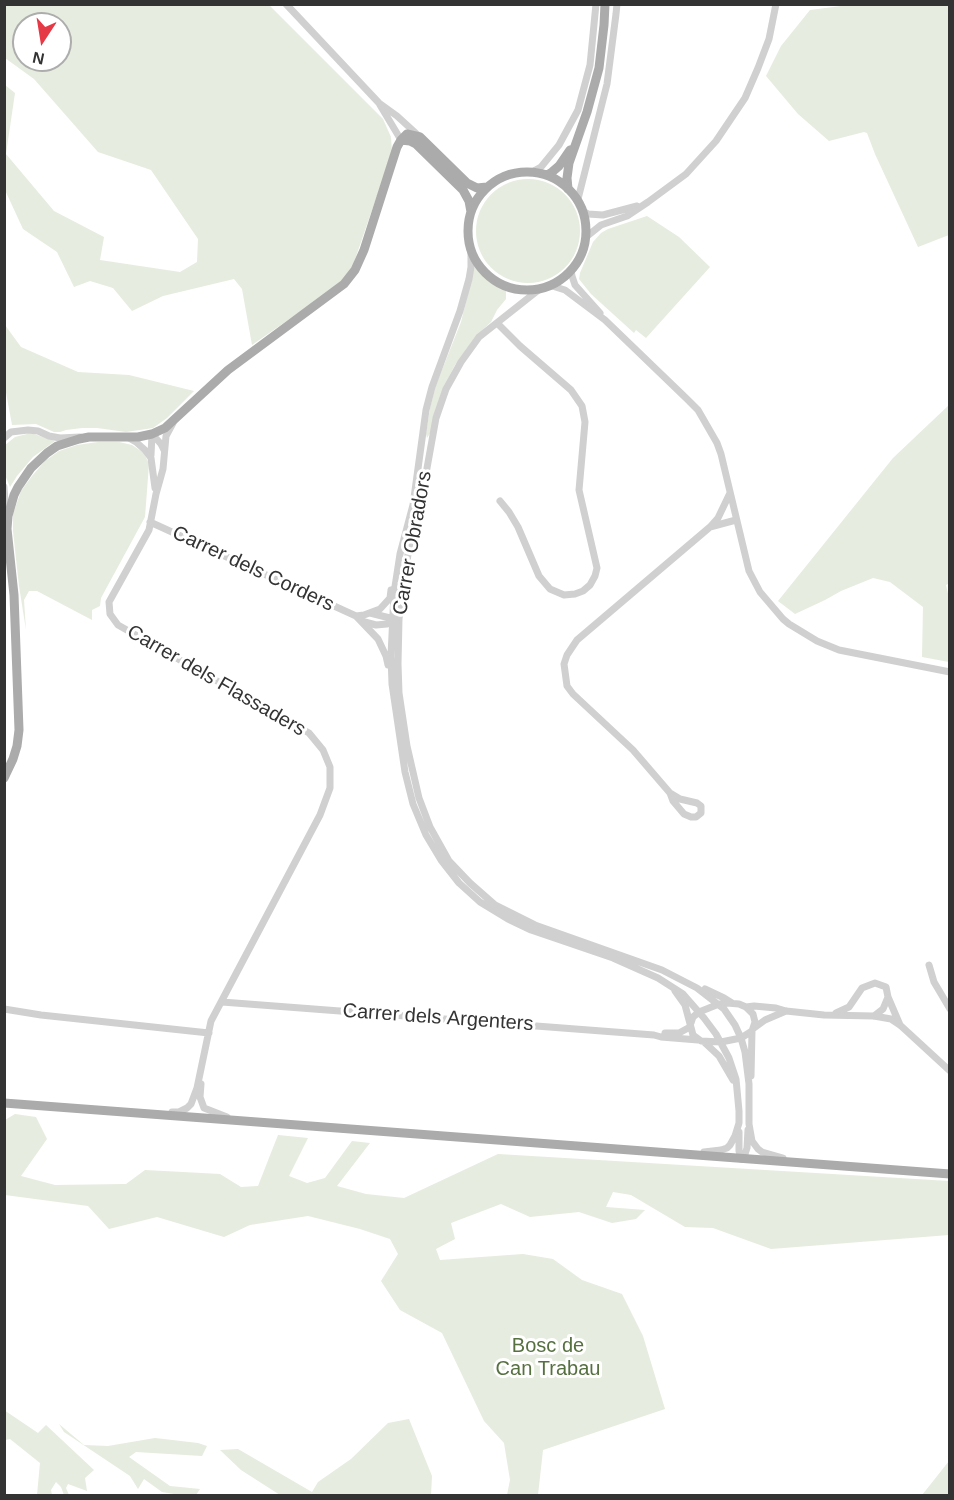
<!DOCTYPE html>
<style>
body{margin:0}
#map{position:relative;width:954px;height:1500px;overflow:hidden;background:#fff;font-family:Arial,sans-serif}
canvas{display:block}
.frame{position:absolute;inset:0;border:6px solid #333;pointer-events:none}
.north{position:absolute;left:12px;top:12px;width:60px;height:60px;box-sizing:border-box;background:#fff;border:2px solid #adadad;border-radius:50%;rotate:192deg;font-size:16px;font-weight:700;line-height:24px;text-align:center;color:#333}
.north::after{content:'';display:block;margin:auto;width:21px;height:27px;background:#e63946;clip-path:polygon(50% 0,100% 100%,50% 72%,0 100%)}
</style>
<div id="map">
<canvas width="954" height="1500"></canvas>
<div class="frame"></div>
<div class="north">N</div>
</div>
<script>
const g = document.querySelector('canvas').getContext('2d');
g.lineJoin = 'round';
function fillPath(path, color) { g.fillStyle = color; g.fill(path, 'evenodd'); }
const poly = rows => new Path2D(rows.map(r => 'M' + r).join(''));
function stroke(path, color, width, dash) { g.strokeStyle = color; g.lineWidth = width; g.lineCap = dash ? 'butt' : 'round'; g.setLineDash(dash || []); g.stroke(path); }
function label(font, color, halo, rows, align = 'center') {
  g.font = font + ' Arial,sans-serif'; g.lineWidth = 6; g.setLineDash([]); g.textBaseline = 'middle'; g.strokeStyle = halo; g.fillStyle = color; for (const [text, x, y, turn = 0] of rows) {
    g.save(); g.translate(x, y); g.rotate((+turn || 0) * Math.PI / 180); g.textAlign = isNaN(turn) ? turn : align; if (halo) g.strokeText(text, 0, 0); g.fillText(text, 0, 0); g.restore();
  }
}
fillPath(poly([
 [5,5,269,5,383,119,391,137,392,152,351,271,334,288,252,345,242,289,234,279,163,296,132,311,113,288,90,281,74,287,57,252,23,229,5,190,5,85,15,93,6,154,54,211,104,237,100,260,180,272,197,262,198,239,151,170,98,152,34,79,5,58],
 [24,24,60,24,60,60,24,60],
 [849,5,949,5,949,235,918,247,875,154,867,133,864,132,829,141,798,114,766,76,781,46,810,10],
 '476 231a52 52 0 1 1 104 0a52 52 0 1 1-104 0Z',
 [647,216,679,237,710,267,646,338,636,330,634,333,591,294,579,279,580,273,593,242,601,233,608,229],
 [475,265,489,281,506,291,506,299,497,310,491,322,475,337,455,365,444,386,431,432,427,438,426,434,430,408,436,385,461,322],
 [5,325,21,347,78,372,129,375,194,391,167,418,153,428,126,432,97,428,82,428,66,430,60,432,54,432,36,424,12,425,5,387],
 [949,405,950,583,946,585,950,602,949,662,922,657,923,607,890,582,873,578,841,591,825,600,795,614,778,601,893,458],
 [31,433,55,441,33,457,17,476,10,487,5,475,4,446,15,437],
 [98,442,119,442,132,445,144,453,149,464,145,517,101,598,100,606,92,610,92,620,37,591,29,591,24,600,26,630,19,586,13,531,13,514,21,491,32,476,45,461,59,451,77,445],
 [15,1114,36,1117,47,1139,21,1176,55,1185,126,1184,145,1170,220,1174,241,1187,258,1186,278,1135,308,1138,289,1176,307,1183,325,1178,352,1141,370,1143,337,1186,366,1194,404,1198,498,1154,949,1181,949,1235,771,1249,713,1228,685,1227,631,1195,613,1192,606,1207,645,1210,636,1219,612,1223,579,1212,530,1217,501,1204,451,1223,455,1239,436,1249,440,1260,523,1254,553,1259,582,1280,622,1294,643,1336,665,1409,543,1450,538,1495,507,1495,510,1480,504,1443,484,1421,442,1333,400,1310,381,1281,398,1254,390,1239,360,1229,308,1216,250,1225,224,1237,157,1217,109,1229,88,1206,5,1195,5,1120],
 [4,1410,38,1433,46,1425,94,1470,85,1478,87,1491,68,1484,66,1488,69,1495,64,1495,61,1487,56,1482,51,1490,52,1495,37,1495,40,1463,10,1439,5,1440],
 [409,1419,432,1476,431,1495,280,1495,241,1470,220,1450,238,1449,312,1492,318,1482,351,1459,388,1423],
 [59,1424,84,1445,108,1446,155,1438,198,1443,207,1446,202,1456,136,1452,129,1457,170,1486,200,1489,196,1495,180,1495,162,1492,144,1479,138,1489,130,1476,64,1432],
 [949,1461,949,1495,922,1495,930,1485]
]), '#e6ecdf');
stroke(poly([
 [286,4,379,103,397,116,420,137],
 [380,105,401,140],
 [532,172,541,167,559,145,578,110,590,65,596,4],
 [578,199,607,84,616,14,617,4],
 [583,211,588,214,603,215,637,206],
 [586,237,601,225,627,216,648,202,686,174,716,141,745,98,758,68,769,39,776,4],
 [471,251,471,267,469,279,460,311,432,387,426,410,413,505,400,554,394,593,391,656,392,684,405,772,413,804,426,835,441,860,459,883,480,902,508,919,531,930,613,958,658,978,683,994,704,1018,716,1034,729,1058,736,1079,739,1111,739,1123,735,1136,730,1145,727,1148,721,1150,704,1152],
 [571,270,572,276,575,285,600,313],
 [549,285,565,290,605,320,687,399,698,410,717,443,721,454,749,571,760,592,783,619,789,624,817,641,839,650,950,672],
 [541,288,479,337,461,362,446,389,436,418,420,507,409,547,399,619,398,664,399,693,407,746,419,798,430,827,449,861,470,883,495,905,535,925,662,970,697,988,724,1009,735,1025,741,1038,745,1052,749,1084,749,1124,752,1141,758,1149,762,1152,783,1158],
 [497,323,520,346,571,390,582,406,585,422,579,490,597,568,595,576,590,585,583,591,575,594,564,595,550,589,539,576,518,527,509,512,500,501],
 [152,434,161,444,164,450],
 [4,438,11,432,28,430,38,431,49,436,60,438,80,437],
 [129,438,136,442,145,450,151,458,155,488],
 [151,455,152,434],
 [4,487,6,515],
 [150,522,356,616,378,639,386,656,388,665],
 [710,527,718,518,730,493],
 [370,613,390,618,391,622],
 [356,616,364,615,380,609,390,598,391,590],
 [361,621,376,625,387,624,392,619],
 [670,793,680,799,697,803,701,806,701,813,696,817,691,817,684,814,673,801,670,793,633,750,573,694,567,686,564,664,567,655,577,640,710,527,736,520],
 [929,965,934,982,950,1009],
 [705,989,724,998,732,1003],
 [675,991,685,1005,693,1035,701,1041,721,1042,741,1038,752,1031,755,1022,753,1014,746,1007,739,1004,727,1003,719,1004,699,1012,693,1017,691,1023],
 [888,997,900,1025],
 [222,1002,654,1035,661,1037,698,1040],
 [746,1007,754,1006,776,1008,786,1011,824,1015,874,1016,891,1019,900,1025,950,1071],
 [4,1009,41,1015,209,1033],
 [836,1013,849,1007,862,988,875,983,886,987,888,997,883,1009,874,1016],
 [754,1028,765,1020,786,1011],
 [665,1033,679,1033,690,1027],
 [704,1042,719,1056,733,1080],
 [751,1076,752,1031],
 [201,1084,200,1097,204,1108,227,1117],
 [172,1112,179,1112,187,1108,191,1104,197,1088,211,1021,320,815,330,788,330,767,323,750,309,733,118,625,110,614,109,602,149,530,156,494,163,469,166,436,173,423],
 [739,1132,739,1151,741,1159],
 [741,1159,745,1154,747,1148,748,1130]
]), '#d0d0d0', 7);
stroke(poly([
 [401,140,410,141,416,144,463,190,469,201,471,212],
 '468 231a59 59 0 1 1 118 0a59 59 0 1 1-118 0Z',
 [547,175,552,172,559,166,570,150],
 [568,189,567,178,569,163,587,112,599,68,604,25,605,4],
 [4,778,13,759,17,746,19,730,14,595,7,529,8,516,14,495,18,487,31,468,47,453,57,446,79,439,89,437,138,437,152,434,165,428,228,370,344,284,355,270,364,250,397,147,401,140,407,134,420,137,467,183,477,188,487,187],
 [4,1103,950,1174]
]), '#ababab', 9);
label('20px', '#333', '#fff', [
 ["Carrer Obradors",413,543,-80],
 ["Carrer dels Corders",253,569,25],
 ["Carrer dels Flassaders",216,681,30],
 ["Carrer dels Argenters",438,1018,4]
]);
label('20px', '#56703f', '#fff', [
 ["Bosc de",548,1346],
 ["Can Trabau",548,1369]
]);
</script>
